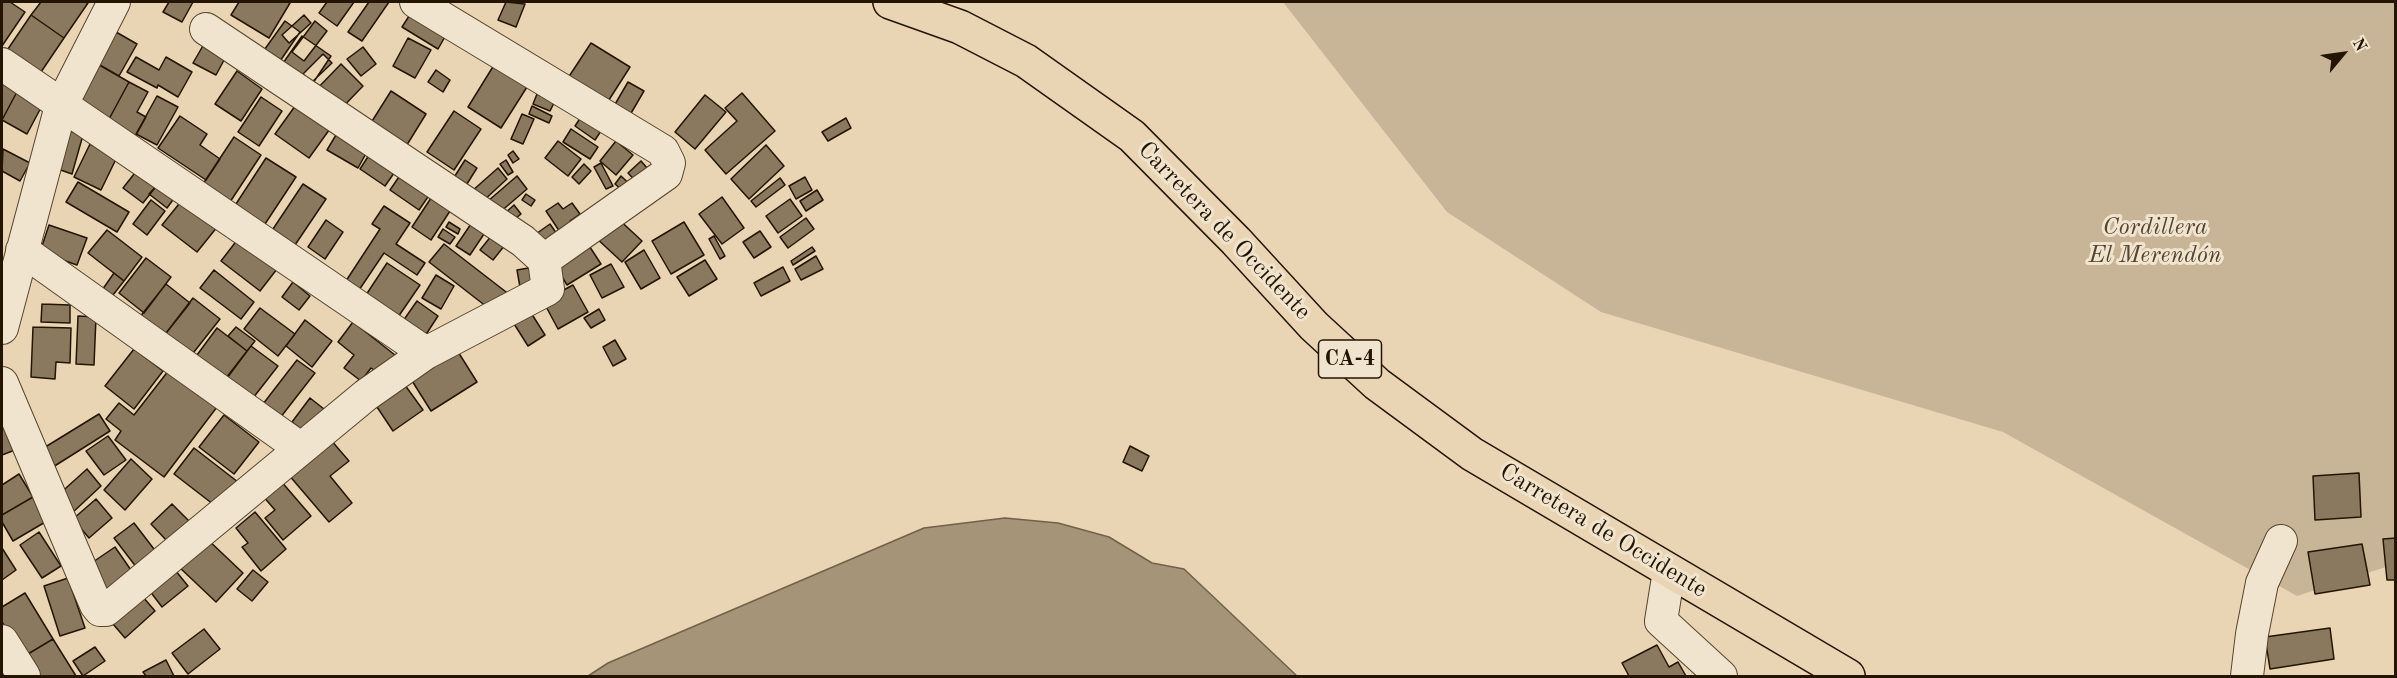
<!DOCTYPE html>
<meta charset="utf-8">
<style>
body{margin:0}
#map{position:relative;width:2397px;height:678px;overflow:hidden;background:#e9d5b4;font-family:"Old Standard TT",serif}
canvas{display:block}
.frame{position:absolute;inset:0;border:3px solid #241503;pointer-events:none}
.north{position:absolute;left:2313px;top:24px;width:60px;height:60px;-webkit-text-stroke:4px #f1e4ce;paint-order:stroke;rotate:61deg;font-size:16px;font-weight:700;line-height:24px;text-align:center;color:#241503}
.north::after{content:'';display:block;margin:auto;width:21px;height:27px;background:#241503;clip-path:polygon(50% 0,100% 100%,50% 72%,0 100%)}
</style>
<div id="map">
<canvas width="2397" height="678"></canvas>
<div class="frame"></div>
<div class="north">N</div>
</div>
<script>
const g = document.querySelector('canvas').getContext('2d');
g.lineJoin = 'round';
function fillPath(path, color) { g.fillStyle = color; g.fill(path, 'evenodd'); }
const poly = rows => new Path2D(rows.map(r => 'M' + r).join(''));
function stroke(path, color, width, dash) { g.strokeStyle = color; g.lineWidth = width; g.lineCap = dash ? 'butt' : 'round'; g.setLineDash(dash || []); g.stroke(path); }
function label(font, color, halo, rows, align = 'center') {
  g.font = font + ' "Old Standard TT",serif'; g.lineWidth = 6; g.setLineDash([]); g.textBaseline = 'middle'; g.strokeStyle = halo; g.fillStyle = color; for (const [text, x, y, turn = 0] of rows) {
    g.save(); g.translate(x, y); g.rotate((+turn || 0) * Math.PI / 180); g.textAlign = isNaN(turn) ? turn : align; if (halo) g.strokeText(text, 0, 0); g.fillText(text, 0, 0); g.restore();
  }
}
fillPath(poly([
 [1283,2,2395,2,2395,564,2297,596,2003,432,1601,312,1447,212]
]), '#c8b496');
const water = poly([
 [1005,518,1058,523,1109,537,1152,563,1184,569,1297,676,588,676,608,663,924,528,1005,518]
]);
fillPath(water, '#a69478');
stroke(water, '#726149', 1.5);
const building = poly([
 [2,2,10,2,25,12,2,46,2,2],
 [41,2,85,2,88,3,64,38,31,15,41,2],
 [169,2,193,2,182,22,163,12,169,2],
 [239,2,288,2,290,3,269,38,231,15,239,2],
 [327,2,354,2,337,26,319,13,327,2],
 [369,2,389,2,362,41,348,32,369,2],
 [506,2,525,4,516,27,498,20,506,2],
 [411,13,446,35,438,49,402,27,411,13],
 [31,15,64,38,41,72,8,49,31,15],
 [304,15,311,23,289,43,282,35,304,15],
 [285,21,300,32,278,64,262,53,285,21],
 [315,21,327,31,304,61,292,52,315,21],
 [116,32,137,44,119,76,98,64,116,32],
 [302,36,331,56,311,86,281,66,302,36],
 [208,37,230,49,216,75,193,63,208,37],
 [408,38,431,50,415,78,393,66,408,38],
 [591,43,630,67,607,103,568,78,591,43],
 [363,47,376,64,361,76,347,59,363,47],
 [323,54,332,63,311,83,303,74,323,54],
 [136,57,159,70,166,57,192,72,178,97,158,85,157,88,127,72,136,57],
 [94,62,129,82,108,121,72,102,94,62],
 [341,64,363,86,336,114,313,93,341,64],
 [494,65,527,87,501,128,468,107,494,65],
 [436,70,450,80,443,92,428,82,436,70],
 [237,71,262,89,241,121,215,104,237,71],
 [2,73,19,88,2,120,2,73],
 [129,82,148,92,137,112,146,117,135,137,108,121,129,82],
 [628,82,644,91,630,115,614,106,628,82],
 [19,88,44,102,27,134,2,120,19,88],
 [391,91,426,114,405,148,369,126,391,91],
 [742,93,775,131,726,174,705,150,737,121,725,108,742,93],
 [537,94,555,101,550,111,533,104,537,94],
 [705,95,726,112,695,149,675,132,705,95],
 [157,96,178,107,157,145,136,134,157,96],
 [261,97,282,111,259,146,238,132,261,97],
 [298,102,332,126,309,158,275,134,298,102],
 [532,106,552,116,549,123,529,114,532,106],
 [454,111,481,129,454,170,427,152,454,111],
 [522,114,534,119,523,144,511,139,522,114],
 [180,116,207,134,200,145,220,159,206,180,158,148,180,116],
 [581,117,601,131,595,140,575,126,581,117],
 [846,118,851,128,828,141,822,132,846,118],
 [571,129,598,147,590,159,563,142,571,129],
 [67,130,83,135,72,174,55,168,67,130],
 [339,130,369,148,358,168,327,150,339,130],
 [234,137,261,155,230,202,203,184,234,137],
 [558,141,581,159,568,176,545,158,558,141],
 [616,141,633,155,616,175,600,161,616,141],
 [90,144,117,157,101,190,74,177,90,144],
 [766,145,784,166,749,199,731,179,766,145],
 [3,149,30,163,20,181,2,171,3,149],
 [373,149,399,166,385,186,360,169,373,149],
 [513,151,519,159,513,163,508,155,513,151],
 [266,158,296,177,263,227,234,207,266,158],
 [465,160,477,168,465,187,453,179,465,160],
 [506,160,513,172,508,175,500,164,506,160],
 [641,161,654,176,641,187,628,173,641,161],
 [601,163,613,186,606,189,594,167,601,163],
 [584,164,591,171,579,184,572,177,584,164],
 [498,168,507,179,482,202,472,191,498,168],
 [138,169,158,184,143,203,123,188,138,169],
 [403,171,432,191,419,210,390,190,403,171],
 [517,176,527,189,499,213,488,201,517,176],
 [621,176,635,189,629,196,615,184,621,176],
 [805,177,812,190,796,199,789,186,805,177],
 [780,178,785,185,756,207,751,201,780,178],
 [78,182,129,212,117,232,66,202,78,182],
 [158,184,175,197,167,208,149,194,158,184],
 [303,184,326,199,295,245,273,229,303,184],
 [817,190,823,200,806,211,800,201,817,190],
 [526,194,535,200,531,206,522,200,526,194],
 [433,195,452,208,431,240,412,227,433,195],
 [722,197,744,228,722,244,699,214,722,197],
 [183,199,218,226,197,252,162,225,183,199],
 [790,199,802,216,778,233,766,216,790,199],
 [151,200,165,211,147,235,133,224,151,200],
 [558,203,563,209,572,203,580,214,570,221,574,227,562,235,546,211,558,203],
 [514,205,521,214,510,223,503,215,514,205],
 [384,206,410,223,396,244,425,263,417,275,384,253,355,296,342,287,380,229,372,224,384,206],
 [613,214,642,241,622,262,594,236,613,214],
 [806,218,814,229,788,248,780,237,806,218],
 [326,220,343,232,325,259,308,247,326,220],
 [473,221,486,231,470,255,456,246,473,221],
 [449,222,460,229,458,234,446,227,449,222],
 [684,222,704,255,671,274,652,241,684,222],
 [550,224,559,237,542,249,533,236,550,224],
 [49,225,87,238,77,265,40,252,49,225],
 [443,229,455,237,450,244,438,237,443,229],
 [107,230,142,257,124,281,88,253,107,230],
 [496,230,509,240,493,260,480,250,496,230],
 [760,231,771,247,754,258,743,242,760,231],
 [714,236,725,256,720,259,709,239,714,236],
 [584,238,601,264,567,285,551,258,584,238],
 [238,239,277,269,260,291,221,261,238,239],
 [444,244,510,295,496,314,429,262,444,244],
 [812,247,815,251,793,265,791,261,812,247],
 [644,250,660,278,641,289,625,262,644,250],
 [816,256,823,269,801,280,795,269,816,256],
 [146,258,171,277,144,313,119,293,146,258],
 [705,260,717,279,689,296,677,277,705,260],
 [387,263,420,285,396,320,364,298,387,263],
 [611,264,624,287,602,298,590,275,611,264],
 [534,267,538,290,521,293,517,270,534,267],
 [783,267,790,281,761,296,754,283,783,267],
 [214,270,254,302,241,319,200,288,214,270],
 [114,273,124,281,109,300,100,293,114,273],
 [436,275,454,286,441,309,422,298,436,275],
 [293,282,310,296,299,310,282,297,293,282],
 [166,284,190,303,163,337,139,318,166,284],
 [573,285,588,312,558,329,543,301,573,285],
 [193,298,220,319,190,357,163,337,193,298],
 [417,301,438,316,425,336,403,321,417,301],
 [42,304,70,305,70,323,41,322,42,304],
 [260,308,295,334,278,356,244,329,260,308],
 [528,308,545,335,528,346,511,319,528,308],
 [599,309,605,320,591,328,584,318,599,309],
 [78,316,96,317,94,365,76,364,78,316],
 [305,320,332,341,312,367,286,346,305,320],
 [353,322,395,355,380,374,371,368,361,381,344,368,354,355,338,342,353,322],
 [33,327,71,328,70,363,56,362,55,379,31,377,33,327],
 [236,327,255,341,247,351,228,336,236,327],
 [217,328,247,351,223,382,194,359,217,328],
 [615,340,626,359,613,366,603,347,615,340],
 [251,346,278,366,253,398,227,378,251,346],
 [455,347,477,382,431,411,409,376,455,347],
 [134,349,163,371,134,409,105,386,134,349],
 [297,360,315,373,280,418,263,404,297,360],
 [169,370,217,407,164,477,115,440,121,431,106,419,119,403,134,415,169,370],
 [402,381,423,410,393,431,373,401,402,381],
 [310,398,324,409,306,433,292,422,310,398],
 [99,414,110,431,53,467,42,449,99,414],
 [224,415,259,442,234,474,199,447,224,415],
 [2,416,15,450,2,455,2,416],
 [108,436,126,460,104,475,86,451,108,436],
 [330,439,349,461,330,476,352,503,329,522,288,474,330,439],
 [1130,446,1149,456,1142,471,1123,462,1130,446],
 [194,448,238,482,218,508,174,474,194,448],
 [131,459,152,479,125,510,104,490,131,459],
 [87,469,101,486,71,514,56,497,87,469],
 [2359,473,2361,517,2315,520,2313,476,2359,473],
 [19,474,33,497,2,515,2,485,19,474],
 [280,480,311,516,283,540,265,518,275,510,262,495,280,480],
 [33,497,47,521,13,541,2,522,2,515,33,497],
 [96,499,112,518,89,538,73,519,96,499],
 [172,504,189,521,168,542,151,524,172,504],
 [255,512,286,549,261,571,242,547,248,543,236,528,255,512],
 [134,523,157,553,137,568,114,538,134,523],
 [39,532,61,566,42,578,20,545,39,532],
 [205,537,243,573,216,602,178,566,205,537],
 [2396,538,2396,580,2387,580,2383,539,2396,538],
 [2362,544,2370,585,2315,594,2308,552,2362,544],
 [115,547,133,573,108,591,90,564,115,547],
 [2,548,16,570,2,580,2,548],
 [171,565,188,586,162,607,146,586,171,565],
 [253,570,268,582,252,601,237,589,253,570],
 [68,578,85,628,60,636,44,586,68,578],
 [137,590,155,611,125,638,107,617,137,590],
 [25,593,53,639,23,657,2,622,2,607,25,593],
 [2330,628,2334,659,2270,669,2265,637,2330,628],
 [204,629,220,649,188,674,172,653,204,629],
 [53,639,76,676,36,676,23,657,53,639],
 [1657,645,1669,667,1678,662,1686,676,1629,676,1622,663,1657,645],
 [95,647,105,661,83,676,73,661,95,647],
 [166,660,174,676,146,676,143,672,166,660]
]);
fillPath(building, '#8a795f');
stroke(building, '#241503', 1.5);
const minor = poly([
 [416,2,663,151,669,163,666,174,544,260],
 [2,64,426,353],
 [22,250,300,448],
 [2,328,61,106,114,2],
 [2,383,96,605,100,610,106,610,366,395,426,353,548,289,544,260,523,241,206,29],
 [1669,571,1661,621,1721,676],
 [2,641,24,676],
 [2247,676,2252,634,2262,583,2281,541]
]);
const major = poly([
 [890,2,960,27,1026,61,1132,136,1236,241,1314,326,1377,384,1472,454,1848,676]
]);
stroke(minor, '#55452f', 34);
stroke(major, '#241503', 36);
stroke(minor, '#f1e4ce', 32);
stroke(major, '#e9d5b4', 33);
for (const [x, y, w] of [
 [1350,359,63]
]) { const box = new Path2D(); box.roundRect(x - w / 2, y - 19, w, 38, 4.5); g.fillStyle = '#f1e4ce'; g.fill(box); stroke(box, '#241503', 1.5); }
label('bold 22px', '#241503', null, [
 ["CA-4",1350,359]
]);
label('italic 24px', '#55452f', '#f1e4ce', [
 ["Cordillera",2155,228],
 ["El Merendón",2155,256]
]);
label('24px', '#241503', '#f1e4ce', [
 ["Carretera de Occidente",1224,231,46],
 ["Carretera de Occidente",1603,531,31]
]);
</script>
